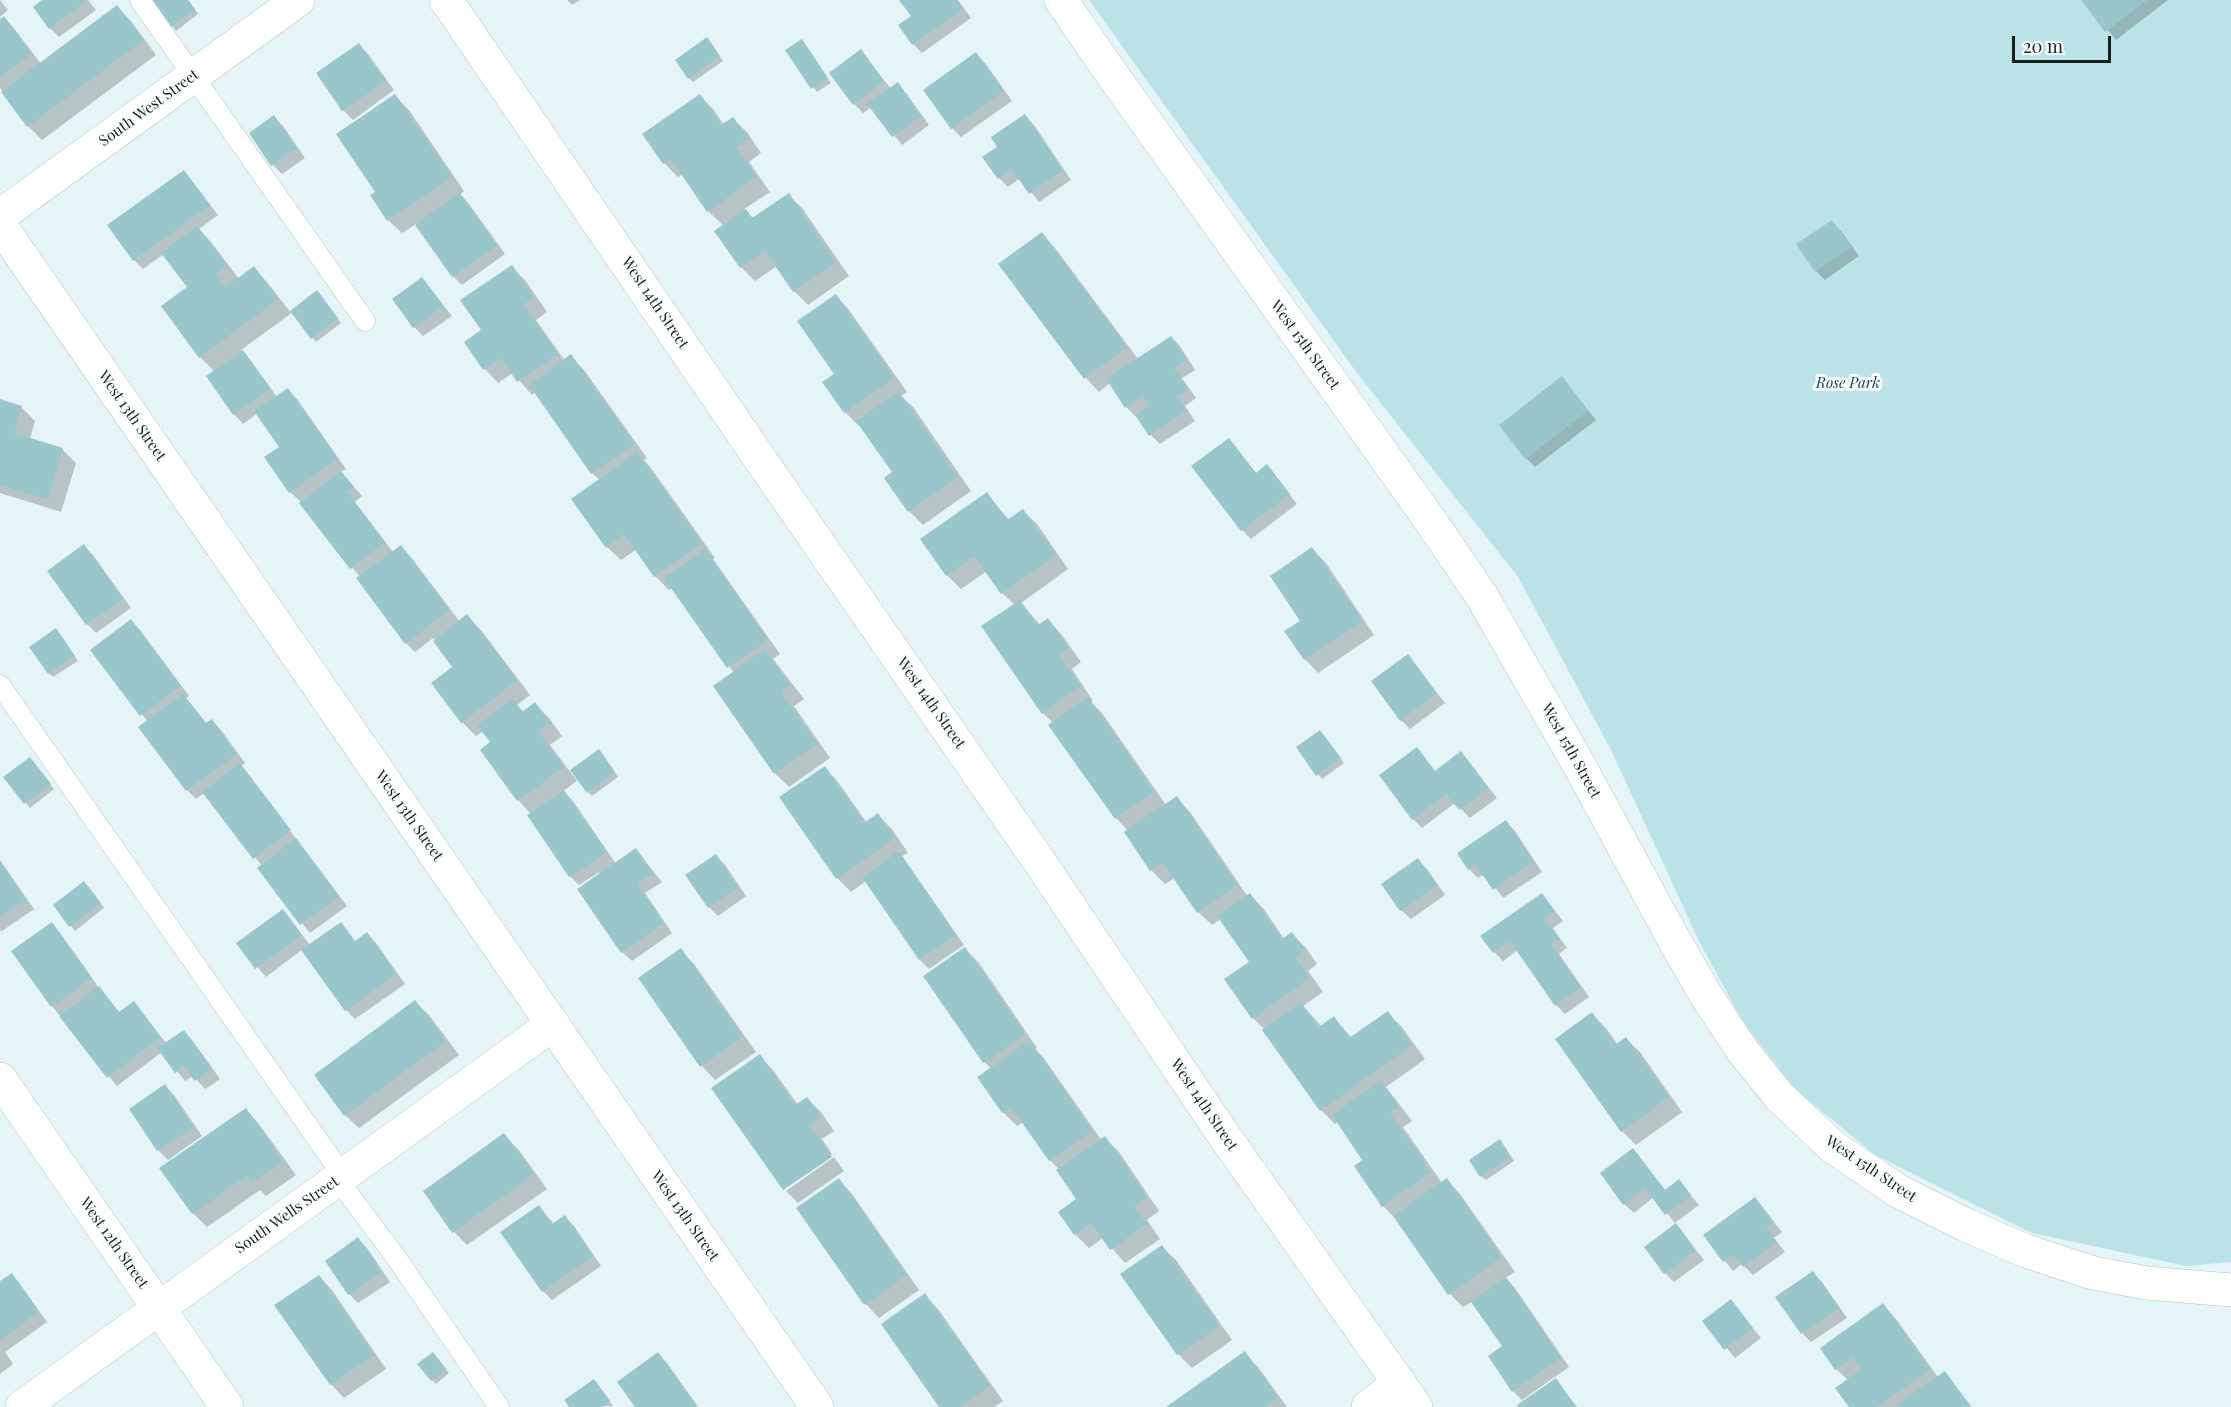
<!DOCTYPE html>
<style>
body{margin:0}
#map{position:relative;width:2231px;height:1407px;overflow:hidden;background:#e5f4f6;font-family:"Playfair Display",serif}
canvas{display:block}
.scale{position:absolute;left:2012px;top:36px;width:99px;height:27px;box-sizing:border-box;border:3px solid #181e1e;border-top:0;padding-left:8px;font-size:18px;line-height:21px;white-space:nowrap;color:#181e1e;-webkit-text-stroke:4px #fcffff;paint-order:stroke}
</style>
<div id="map">
<canvas width="2231" height="1407"></canvas>
<div class="scale">20 m</div>
</div>
<script>
const g = document.querySelector('canvas').getContext('2d');
g.lineJoin = 'round';
function fillPath(path, color) { g.fillStyle = color; g.fill(path, 'evenodd'); }
const poly = rows => new Path2D(rows.map(r => 'M' + r).join(''));
function stroke(path, color, width, dash) { g.strokeStyle = color; g.lineWidth = width; g.lineCap = dash ? 'butt' : 'round'; g.setLineDash(dash || []); g.stroke(path); }
function label(font, color, halo, rows, align = 'center') {
  g.font = font + ' "Playfair Display",serif'; g.lineWidth = 6; g.setLineDash([]); g.textBaseline = 'middle'; g.strokeStyle = halo; g.fillStyle = color; for (const [text, x, y, turn = 0] of rows) {
    g.save(); g.translate(x, y); g.rotate((+turn || 0) * Math.PI / 180); g.textAlign = isNaN(turn) ? turn : align; if (halo) g.strokeText(text, 0, 0); g.fillText(text, 0, 0); g.restore();
  }
}
fillPath(poly([
 [1089,0,2231,0,2231,1262,2186,1266,2032,1233,1875,1155,1796,1090,1743,1022,1699,941,1611,750,1518,577,1357,373]
]), '#bbe3e7');
fillPath(poly([
 [0,0,8,10,0,17],
 [45,0,88,0,96,10,59,37,50,28],
 [154,0,188,0,198,14,176,31],
 [567,0,580,0,572,5],
 [901,0,958,0,971,18,922,53,913,44,913,16],
 [2083,0,2168,0,2116,40],
 [117,7,131,21,156,55,42,140,28,126,0,88,0,21,4,18,13,27,41,64],
 [802,41,831,83,817,92,787,51],
 [711,43,723,61,693,82,689,78],
 [359,45,368,54,394,90,353,120,343,110,318,74],
 [861,51,891,89,897,84,906,93,929,125,902,145,872,107,863,113,854,104],
 [976,54,985,63,1012,101,961,137,952,128],
 [395,96,409,110,464,191,460,194,469,204,505,254,462,285,453,276,416,224,402,233,388,220,377,192],
 [700,96,714,110,724,125,733,119,747,132,761,153,749,162,770,192,744,209,754,219,788,195,802,208,849,276,808,305,794,291,777,266,755,281,741,267,724,226,708,211,683,174,678,177,664,163,644,134],
 [1025,116,1034,125,1071,180,1039,202,1020,178,1008,187,999,178,999,147],
 [274,117,283,126,305,158,282,174,273,165],
 [184,171,218,215,199,229,211,242,239,279,254,268,267,282,291,313,317,292,341,323,316,342,293,312,241,350,251,361,277,397,288,390,297,399,346,469,341,472,362,496,355,502,393,552,401,547,410,556,460,622,467,616,481,630,530,695,517,705,524,712,535,704,549,718,562,736,550,745,577,781,563,791,573,801,616,864,636,850,662,882,645,893,672,933,632,961,622,952,599,872,579,885,570,876,529,815,531,814,518,800,492,743,483,731,476,736,462,722,454,667,433,638,415,652,406,643,360,577,300,501,290,492,266,458,281,447,258,413,243,424,234,414,208,376,214,371,200,357,189,287,164,254,143,269,134,260],
 [1832,222,1841,231,1859,256,1825,280,1816,271],
 [1042,234,1055,248,1138,359,1171,337,1180,346,1195,370,1182,378,1196,398,1185,406,1195,421,1160,444,1151,435,1137,415,1135,416,1126,407,1110,383,1099,392,1086,378,1000,265],
 [511,267,525,280,547,312,536,320,565,361,570,356,584,370,647,458,644,460,651,468,715,558,713,559,780,654,773,659,804,699,794,706,830,758,789,787,775,773,734,673,673,587,669,590,655,576,637,549,621,560,607,547,600,480,592,473,536,392,532,395,513,373,498,383,485,369,466,343,483,330],
 [422,279,452,316,423,336,414,327],
 [836,296,849,310,907,392,901,396,913,407,971,491,923,525,909,511,894,472,861,424,859,426,845,412,836,374],
 [1562,378,1596,420,1535,467,1526,458],
 [0,401,21,407,35,421,30,439,62,449,76,463,61,512,0,493],
 [1228,439,1257,474,1267,466,1297,504,1251,539,1242,530],
 [987,494,1009,520,1023,511,1037,524,1068,569,1021,603,1040,625,1048,620,1061,634,1081,662,1072,669,1093,701,1091,702,1102,713,1166,805,1177,798,1190,812,1248,897,1250,895,1264,909,1284,939,1292,934,1306,948,1317,964,1308,971,1323,992,1303,1006,1322,1027,1334,1018,1352,1038,1387,1013,1401,1026,1425,1059,1386,1087,1412,1121,1403,1127,1442,1183,1447,1180,1460,1194,1515,1272,1505,1278,1515,1288,1569,1367,1522,1400,1513,1391,1504,1347,1473,1301,1463,1307,1450,1294,1397,1220,1383,1206,1365,1160,1338,1121,1335,1124,1321,1110,1265,1030,1253,1018,1251,962,1221,919,1212,925,1198,912,1175,878,1165,884,1152,871,1126,832,1128,831,1116,818,1053,723,1043,713,1015,605,1002,593,987,571,961,589,947,575,922,540],
 [84,546,93,555,131,608,96,633,87,624,49,571],
 [1312,549,1326,563,1374,635,1318,673,1305,659,1302,621],
 [131,621,140,630,189,696,186,698,207,724,212,721,221,730,245,763,241,766,347,906,310,933,259,868,262,866,204,793,196,799,187,790,148,722,92,650],
 [60,634,78,661,53,677,49,673],
 [1407,656,1445,703,1410,729,1401,720],
 [1324,736,1344,763,1322,779,1298,748],
 [1416,749,1436,772,1461,753,1497,798,1470,818,1455,803,1422,828,1413,819],
 [603,755,618,777,592,796,588,792],
 [34,763,54,789,30,808,6,777],
 [825,768,838,782,867,823,878,815,892,829,908,853,902,856,964,945,929,969,920,960,866,881,851,892,837,878],
 [1506,822,1515,831,1542,872,1503,898,1485,874,1478,878,1469,869,1459,854],
 [716,856,725,865,746,896,718,916,709,907],
 [0,860,34,909,2,931,0,930],
 [1418,860,1427,869,1445,895,1411,919,1401,910,1383,884],
 [88,887,104,908,75,931,55,906],
 [1542,895,1563,921,1553,928,1567,948,1559,954,1589,997,1565,1014,1556,1005,1518,950,1503,961,1494,952],
 [283,910,310,945,341,924,356,942,367,934,376,943,405,984,355,1019,346,1010,303,949,266,977,238,944],
 [51,923,60,933,99,988,120,1013,133,1003,167,1044,184,1032,193,1041,220,1079,205,1089,193,1076,185,1081,162,1052,117,1086,52,1006],
 [965,949,979,963,1037,1048,1035,1049,1043,1057,1102,1141,1105,1138,1119,1152,1159,1211,1147,1220,1160,1239,1125,1263,1103,1238,1089,1248,1075,1234,1078,1200,1060,1170,1050,1160,1023,1122,1017,1126,1003,1112,979,1078,992,1069,984,1062],
 [680,950,694,964,756,1052,715,1080,702,1066,640,978],
 [415,1002,429,1015,459,1055,359,1128,345,1115],
 [1592,1014,1606,1028,1618,1045,1626,1039,1640,1052,1682,1112,1636,1145,1622,1131],
 [759,1056,773,1070,798,1105,807,1099,821,1112,834,1131,822,1139,832,1154,785,1188,785,1190,713,1089],
 [165,1086,174,1095,202,1136,168,1160,158,1150,131,1109],
 [246,1110,259,1124,296,1175,266,1196,260,1190,207,1227,193,1213,161,1169],
 [504,1135,518,1149,547,1189,467,1245,454,1232],
 [1504,1146,1514,1161,1486,1180,1481,1176],
 [1633,1150,1666,1191,1679,1181,1699,1205,1675,1223,1654,1197,1634,1213,1624,1204],
 [834,1157,844,1171,798,1203,786,1191],
 [839,1180,852,1194,919,1290,879,1318,866,1304,799,1208],
 [1755,1199,1782,1232,1774,1238,1785,1252,1753,1275,1742,1264,1733,1271,1705,1235],
 [539,1207,554,1224,565,1217,574,1226,601,1266,552,1300,543,1291],
 [1676,1225,1704,1260,1674,1282,1665,1273],
 [358,1239,367,1248,390,1282,358,1303,349,1294,327,1261],
 [1162,1247,1176,1260,1232,1340,1192,1368,1178,1354],
 [1813,1273,1822,1282,1847,1318,1811,1342,1802,1333,1777,1297],
 [11,1275,20,1284,47,1322,5,1352,13,1364,0,1374,0,1283],
 [319,1276,332,1290,386,1369,344,1398,331,1384],
 [924,1295,938,1309,1003,1401,994,1407,941,1407],
 [1731,1301,1761,1338,1735,1358,1704,1321],
 [1883,1305,1896,1319,1938,1377,1945,1373,1972,1407,1851,1407,1848,1380,1836,1369],
 [1244,1353,1258,1367,1287,1407,1169,1407],
 [658,1354,667,1363,698,1407,637,1407],
 [437,1358,449,1373,436,1384,432,1380],
 [1556,1380,1577,1407,1520,1407],
 [598,1385,613,1406,571,1407]
]), '#0003');
fillPath(poly([
 [42,0,87,0,49,29,33,7],
 [150,0,188,0,195,9,170,28],
 [899,0,957,0,963,9,912,45,898,25,911,16],
 [2081,0,2147,0,2105,32],
 [117,5,144,40,27,127,1,92],
 [4,16,32,53,0,77,0,19],
 [707,37,720,56,688,79,675,60],
 [802,39,828,78,811,89,785,50],
 [359,43,386,81,342,111,316,73],
 [861,49,884,81,853,105,829,73],
 [976,52,1004,91,951,129,923,90],
 [898,82,921,116,892,137,867,104],
 [395,94,452,177,387,221,370,195,375,192,336,134],
 [700,94,721,125,733,117,749,139,736,147,757,177,707,212,671,159,663,164,642,134],
 [1025,114,1063,170,1029,194,1012,169,998,179,982,157,997,147,991,137],
 [274,115,297,148,271,166,249,133],
 [184,170,210,205,133,261,107,225],
 [460,193,497,245,452,277,415,225],
 [789,193,836,262,793,292,765,251,740,268,714,231,746,209,752,218],
 [1832,220,1851,247,1815,272,1796,244],
 [197,226,227,265,216,274,226,287,254,266,278,299,199,358,161,306,187,287,161,253],
 [1042,232,1127,347,1084,379,998,264],
 [512,265,534,297,523,305,558,354,517,382,501,358,483,370,464,342,481,330,460,300],
 [422,277,444,306,413,328,392,299],
 [317,290,338,318,311,339,290,311],
 [836,294,894,378,844,413,822,382,834,374,797,321],
 [1171,336,1187,360,1174,368,1188,389,1177,396,1187,411,1149,436,1135,415,1149,406,1142,396,1125,408,1106,379],
 [243,350,271,389,233,415,206,376],
 [571,354,634,444,591,474,529,385],
 [1562,376,1588,411,1525,459,1499,425],
 [288,388,338,459,289,493,264,457,279,447,254,411],
 [899,392,958,477,908,512,884,478,892,472,856,421],
 [0,399,22,406,14,433,63,448,48,499,0,485],
 [1229,438,1256,473,1267,464,1290,494,1241,531,1191,466],
 [637,452,702,543,654,577,624,534,606,548,571,499],
 [341,471,354,487,347,492,385,542,350,569,299,503],
 [987,492,1007,520,1023,509,1056,555,1001,594,974,556,946,576,920,539],
 [84,544,123,599,86,625,47,571],
 [401,545,450,610,405,644,356,578],
 [1312,547,1362,621,1304,660,1284,631,1300,621,1270,576],
 [705,549,768,640,727,668,664,578],
 [1020,600,1038,625,1048,618,1069,648,1059,655,1081,686,1042,714,981,626],
 [467,614,518,680,461,723,431,683,452,667,433,641],
 [131,619,181,686,140,716,90,650],
 [56,628,75,656,48,674,29,647],
 [765,649,791,685,781,692,817,744,774,774,713,686],
 [1408,654,1437,693,1400,721,1371,681],
 [183,694,206,723,212,719,237,754,186,791,138,727],
 [1088,697,1154,792,1115,819,1048,725],
 [513,699,522,712,535,702,550,722,538,731,564,767,517,801,480,750,490,742,477,725],
 [1320,730,1341,758,1316,776,1296,747],
 [1417,747,1435,771,1461,751,1489,788,1459,810,1446,794,1412,820,1379,775],
 [599,749,615,772,587,793,570,770],
 [30,757,51,784,24,804,3,777],
 [240,763,291,830,253,859,202,792],
 [825,766,864,823,878,813,895,838,836,879,779,797],
 [564,790,607,852,569,877,527,815],
 [1177,796,1237,885,1197,913,1163,863,1150,871,1124,832],
 [1506,820,1534,862,1493,890,1476,865,1468,870,1457,853],
 [296,838,339,896,300,925,257,868],
 [636,848,654,873,637,884,664,923,621,953,577,889],
 [899,851,956,935,919,960,862,877],
 [716,854,738,887,708,908,685,875],
 [1418,858,1437,885,1400,911,1381,884],
 [0,862,26,900,0,917],
 [84,881,101,903,69,927,53,905],
 [1250,893,1282,939,1292,932,1305,950,1295,957,1310,978,1252,1019,1224,979,1249,962,1217,916],
 [1542,893,1555,911,1545,918,1559,939,1551,944,1581,988,1555,1006,1510,941,1493,953,1480,936],
 [283,909,302,935,255,969,236,943],
 [52,922,92,978,51,1007,11,951],
 [341,922,355,941,367,932,397,974,345,1011,301,950],
 [965,947,1025,1034,983,1063,923,976],
 [681,948,743,1037,700,1067,638,978],
 [99,986,119,1012,134,1001,161,1037,107,1078,59,1016],
 [415,1000,446,1041,344,1116,314,1075],
 [1301,1002,1319,1027,1334,1016,1349,1038,1388,1011,1412,1045,1320,1111,1262,1030],
 [1592,1012,1615,1045,1626,1037,1669,1097,1621,1132,1555,1039],
 [184,1030,212,1069,194,1081,185,1066,175,1073,157,1048],
 [1030,1041,1092,1131,1049,1161,1011,1107,1002,1113,977,1077],
 [760,1054,795,1105,807,1097,821,1116,809,1125,832,1157,783,1190,711,1088],
 [1381,1081,1399,1106,1390,1113,1431,1172,1382,1207,1354,1166,1362,1160,1332,1115],
 [165,1084,194,1127,157,1151,129,1109],
 [246,1108,283,1161,251,1183,247,1176,192,1214,159,1168],
 [504,1133,534,1174,452,1233,423,1191],
 [1105,1136,1147,1197,1134,1206,1147,1224,1110,1250,1091,1223,1074,1235,1058,1212,1076,1199,1056,1170],
 [1500,1139,1511,1157,1480,1177,1469,1160],
 [1633,1148,1665,1190,1679,1179,1691,1195,1665,1215,1645,1188,1623,1205,1600,1173],
 [839,1178,907,1275,864,1305,796,1208],
 [1447,1178,1502,1257,1448,1295,1393,1216],
 [1755,1197,1774,1222,1766,1228,1777,1242,1743,1267,1734,1255,1723,1262,1703,1235],
 [539,1205,552,1224,565,1215,593,1256,542,1292,500,1232],
 [1676,1223,1696,1250,1664,1274,1644,1247],
 [358,1237,382,1272,348,1295,325,1261],
 [1162,1245,1219,1326,1177,1355,1120,1274],
 [1813,1271,1839,1308,1801,1334,1775,1297],
 [12,1273,39,1312,0,1340,0,1281],
 [319,1275,374,1355,330,1385,274,1305],
 [1506,1277,1561,1358,1512,1392,1488,1356,1502,1346,1471,1302],
 [925,1293,990,1386,961,1407,939,1407,881,1324],
 [1731,1299,1753,1328,1724,1350,1702,1321],
 [1883,1303,1930,1369,1877,1407,1849,1407,1835,1388,1862,1369,1853,1357,1835,1370,1820,1348],
 [1245,1351,1278,1398,1265,1407,1166,1407],
 [433,1352,446,1369,431,1381,417,1364],
 [658,1352,698,1407,635,1407,617,1382],
 [1945,1371,1971,1407,1901,1407,1898,1404],
 [1556,1378,1576,1407,1518,1407,1517,1405],
 [594,1379,610,1401,602,1407,569,1407,564,1400]
]), '#99c6ca');
const service = poly([
 [140,0,365,321],
 [0,685,334,1163,348,1193,395,1256,499,1407]
]);
const minor = poly([
 [446,0,769,472,1037,858,1223,1134,1416,1407],
 [1061,0,1104,63,1430,520,1481,595,1578,763,1673,938,1707,997,1742,1050,1779,1096,1833,1147,1898,1191,1966,1225,2026,1251,2093,1273,2147,1283,2231,1290],
 [0,225,817,1407],
 [0,1079,227,1407],
 [22,1407,553,1024],
 [1368,1407,1400,1383]
]);
const tertiary = poly([
 [0,216,298,0]
]);
stroke(service, '#b3c2c4', 21);
stroke(minor, '#b3c2c4', 34);
stroke(tertiary, '#b3c2c4', 34);
stroke(service, '#fff', 20);
stroke(minor, '#fff', 33);
stroke(tertiary, '#fff', 33);
label('15px', '#181e1e', '#fcffff', [
 ["South West Street",149,108,-36],
 ["West 14th Street",655,303,56],
 ["West 15th Street",1305,345,54],
 ["West 13th Street",132,416,55],
 ["West 14th Street",931,703,55],
 ["West 15th Street",1571,751,61],
 ["West 13th Street",409,816,55],
 ["West 14th Street",1204,1105,56],
 ["West 15th Street",1871,1169,34],
 ["South Wells Street",287,1215,-35],
 ["West 13th Street",685,1216,55],
 ["West 12th Street",114,1243,55]
]);
label('italic 15px', '#01494f', '#fcffff', [
 ["Rose Park",1848,383]
]);
</script>
